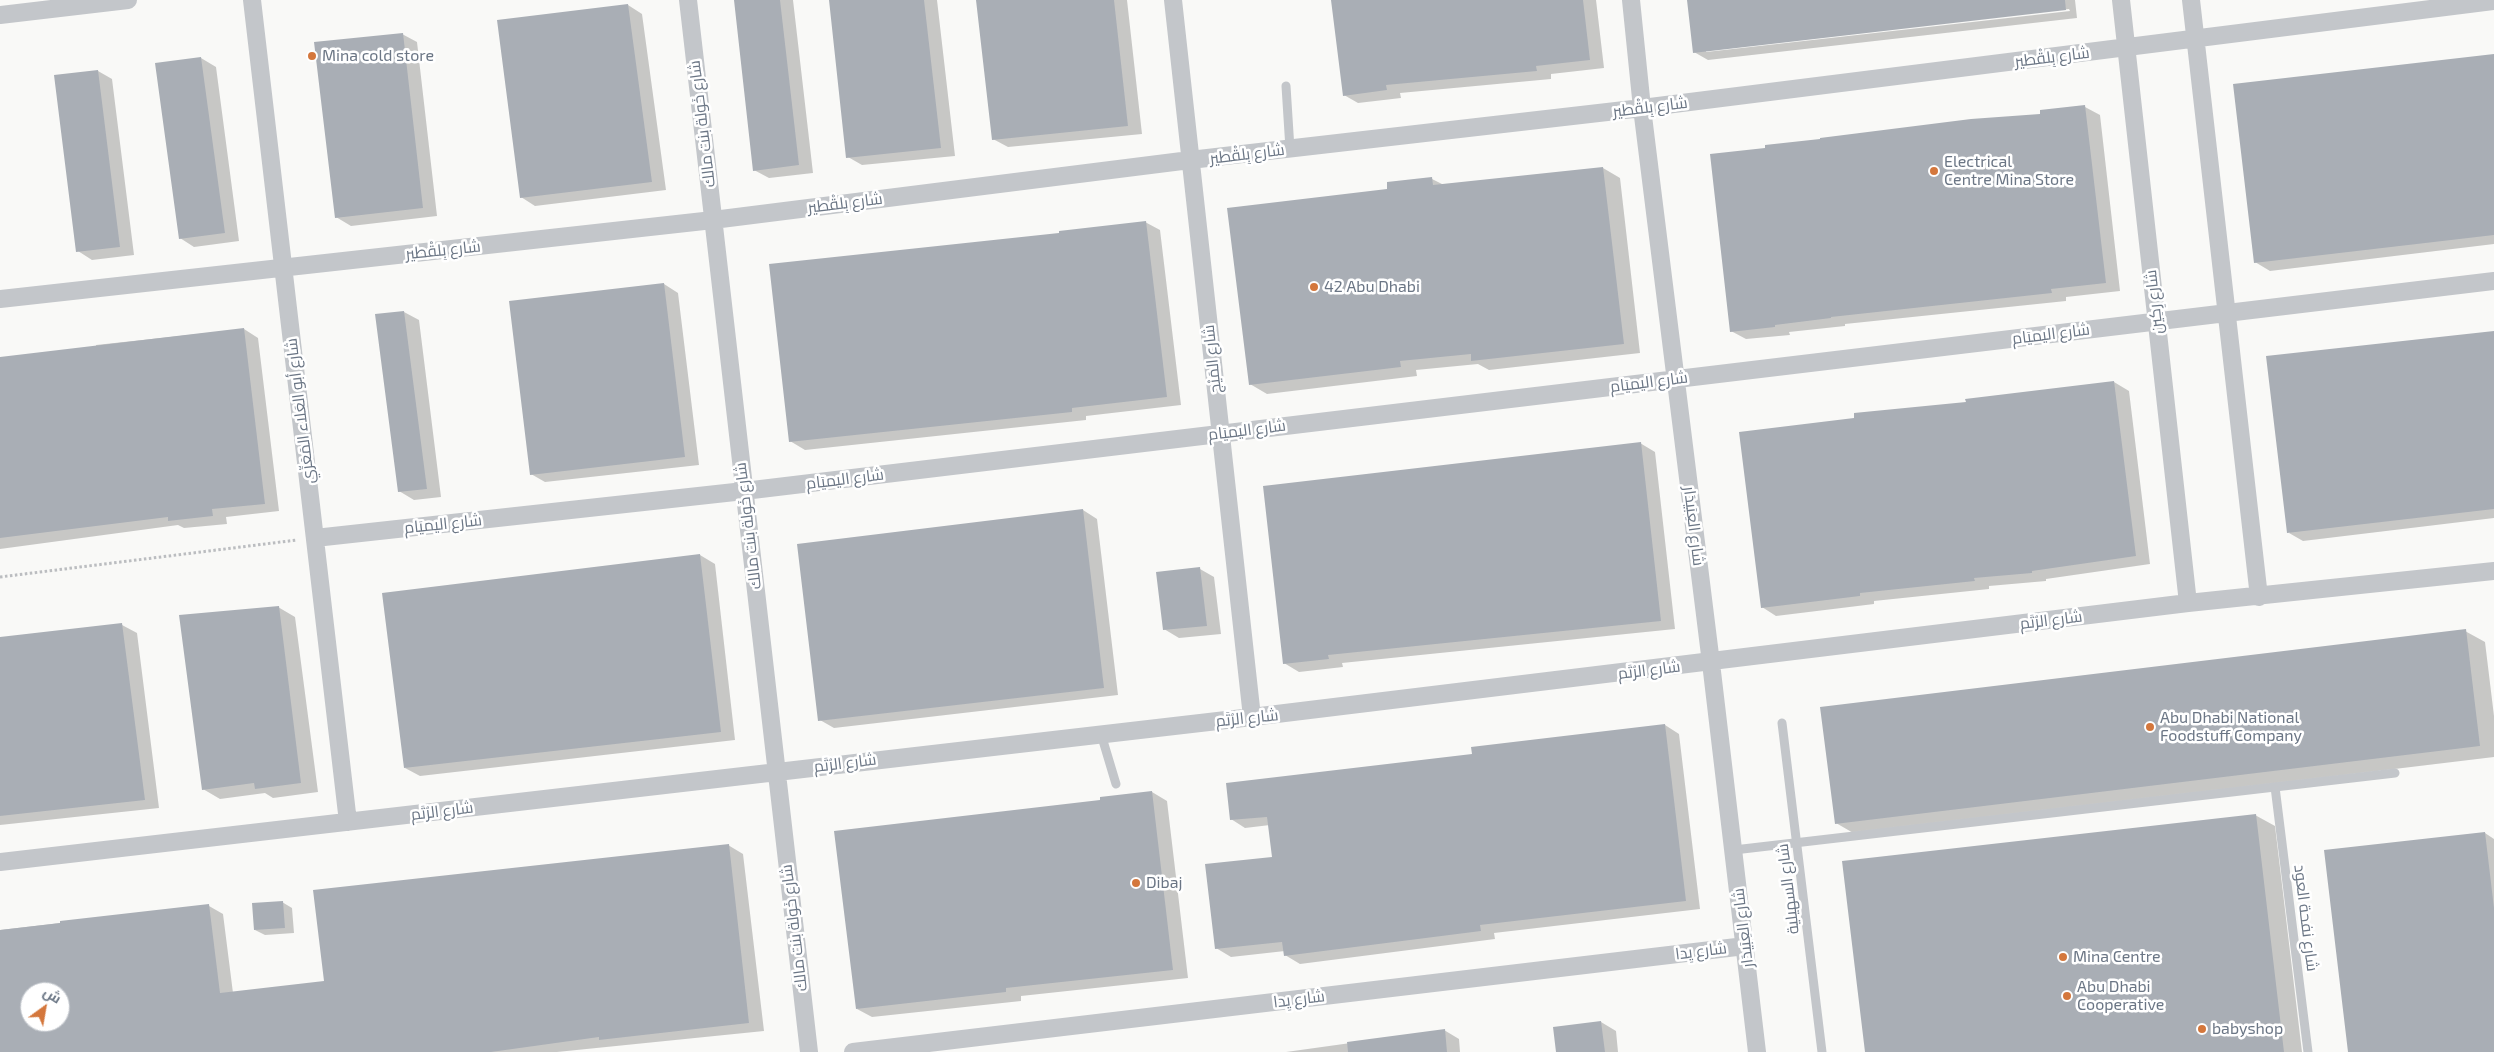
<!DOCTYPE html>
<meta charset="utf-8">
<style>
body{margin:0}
#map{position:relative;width:2494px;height:1052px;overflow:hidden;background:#f9f9f7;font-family:"Exo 2",Cairo,sans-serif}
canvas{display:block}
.north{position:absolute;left:20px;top:982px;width:50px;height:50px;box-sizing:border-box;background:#fff;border:1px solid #c4c8ce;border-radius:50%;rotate:32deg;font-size:14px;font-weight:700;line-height:20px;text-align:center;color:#6b7685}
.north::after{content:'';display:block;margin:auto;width:18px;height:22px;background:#d4773c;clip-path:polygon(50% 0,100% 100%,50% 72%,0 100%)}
</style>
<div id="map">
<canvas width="2494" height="1052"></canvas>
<div class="north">ش</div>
</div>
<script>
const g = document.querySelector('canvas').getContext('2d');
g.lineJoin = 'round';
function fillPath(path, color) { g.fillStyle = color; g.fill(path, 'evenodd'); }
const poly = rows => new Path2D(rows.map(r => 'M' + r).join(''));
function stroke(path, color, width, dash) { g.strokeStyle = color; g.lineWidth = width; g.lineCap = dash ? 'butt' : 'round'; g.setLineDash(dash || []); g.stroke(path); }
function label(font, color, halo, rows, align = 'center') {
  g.font = font + ' "Exo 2",Cairo,sans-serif'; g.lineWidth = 5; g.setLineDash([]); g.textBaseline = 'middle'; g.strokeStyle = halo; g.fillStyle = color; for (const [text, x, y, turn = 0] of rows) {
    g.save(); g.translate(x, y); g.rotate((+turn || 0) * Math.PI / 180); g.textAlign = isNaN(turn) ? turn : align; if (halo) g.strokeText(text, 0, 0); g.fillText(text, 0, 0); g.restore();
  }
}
fillPath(poly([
 [735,0,793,0,813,173,769,178,754,170],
 [830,0,937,0,955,156,862,165,848,157],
 [978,0,1127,0,1142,134,1008,147,993,139],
 [1332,0,1596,0,1604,68,1551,74,1551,79,1400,93,1401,98,1358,103,1344,95],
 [1688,0,2075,0,2077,18,1708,60,1694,52],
 [2069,9,2070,11,1706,52,1706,50],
 [628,5,642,14,666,190,535,206,521,197],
 [402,34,417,42,437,216,351,226,336,217],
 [2494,55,2494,244,2270,271,2255,262],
 [201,58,216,67,239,241,194,247,180,238],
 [98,71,112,79,134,255,92,260,78,251],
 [2085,107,2100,115,2120,291,2066,297,2066,301,1845,324,1845,326,1789,332,1790,335,1746,339,1731,331,2042,115],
 [1603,168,1620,178,1640,353,1489,370,1478,364,1416,370,1417,376,1267,394,1250,384,1432,179,1444,185],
 [1145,222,1160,230,1181,405,1086,416,1086,420,805,450,790,441,1061,234],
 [664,284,678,293,699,465,545,482,531,474],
 [404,312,419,320,441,497,414,500,399,491,377,316],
 [244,329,258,338,279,511,226,517,227,524,184,528,178,525,0,549,0,359,96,347,96,345],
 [2494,333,2494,518,2303,541,2289,533],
 [2114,382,2129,391,2150,564,2046,579,2046,581,1989,586,1989,589,1874,601,1874,604,1776,616,1762,607],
 [1640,443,1655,452,1675,629,1342,663,1343,667,1299,672,1284,663],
 [1083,510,1097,519,1118,695,834,728,820,720],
 [700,555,715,564,735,740,420,776,405,768],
 [1200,569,1214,577,1221,634,1179,638,1164,629],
 [278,607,295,617,318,792,273,798,265,793,220,799,203,789],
 [122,625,137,633,159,808,0,825,0,639],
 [2465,631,2485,642,2494,716,2494,757,1855,834,1836,823],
 [1665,725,1679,734,1700,909,1494,933,1495,939,1300,964,1285,955,1285,951,1231,957,1216,948,1273,858,1270,825,1245,828,1231,819,1474,755],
 [1152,792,1167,801,1188,978,1021,996,1021,1001,872,1017,857,1009,1102,801],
 [2255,815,2275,826,2302,1052,1866,1052],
 [2485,833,2494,839,2494,1052,2349,1052],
 [728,845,743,854,764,1031,557,1052,0,1052,0,930,209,906,223,914,233,993,325,982],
 [30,992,60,992,60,1022,30,1022],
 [282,902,292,908,294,933,265,935,255,930],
 [1601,1022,1616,1031,1618,1052,1558,1052],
 [1444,1030,1459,1039,1460,1052,1286,1052]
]), '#0003');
fillPath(poly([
 [734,0,780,0,799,165,753,171],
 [829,0,924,0,941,148,846,158],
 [976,0,1114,0,1128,126,992,140],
 [1331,0,1583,0,1590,60,1536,66,1537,71,1386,85,1387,90,1343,96],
 [1687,0,2065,0,2066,10,1693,53],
 [628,4,652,182,520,198,497,20],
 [403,33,423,208,335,218,314,42],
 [2494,54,2494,235,2254,263,2233,84],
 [201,57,225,233,179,239,155,63],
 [98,70,120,247,76,252,54,75],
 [2085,105,2106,283,2051,289,2052,293,1831,317,1831,318,1775,325,1775,327,1730,332,1710,154,1765,148,1765,145,1820,139,1820,138,1971,119,2040,114,2040,110],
 [1603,167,1624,344,1471,361,1471,354,1400,361,1401,367,1249,385,1227,208,1387,189,1387,182,1432,177,1433,185],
 [1146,221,1167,397,1072,408,1072,412,789,442,769,264,1059,233,1059,231],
 [664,283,685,457,530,475,509,301],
 [404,311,427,489,398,492,375,314],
 [244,328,265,504,212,509,213,516,168,521,168,517,0,538,0,357],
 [2494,331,2494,509,2287,533,2266,356],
 [2114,381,2136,556,2032,571,2032,573,1974,578,1975,581,1860,593,1860,596,1761,608,1739,432,1854,418,1854,413,1966,402,1965,399],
 [1641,442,1661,621,1328,655,1329,659,1283,664,1263,486],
 [1083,509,1104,688,818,721,797,544],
 [700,554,721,732,404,768,382,593],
 [1200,567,1207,626,1163,630,1156,572],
 [279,606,301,783,255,789,254,783,202,790,179,615],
 [122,623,145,800,0,816,0,637],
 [2466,629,2480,746,1835,824,1820,707],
 [1665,724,1686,901,1480,925,1481,931,1284,956,1282,942,1215,949,1205,864,1272,857,1267,817,1230,820,1226,783,1472,754,1471,747],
 [1152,791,1173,970,1006,988,1006,992,856,1009,834,831,1100,800,1100,797],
 [2256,814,2284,1052,1865,1052,1842,861],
 [2485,832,2494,908,2494,1052,2348,1052,2324,850],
 [729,844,749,1023,599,1040,599,1037,491,1052,0,1052,0,930,60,923,60,921,209,904,220,993,324,981,313,890],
 [30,992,60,992,60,1022,30,1022],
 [283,901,285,928,254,930,252,903],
 [1601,1021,1605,1052,1556,1052,1553,1027],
 [1445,1029,1447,1052,1348,1052,1347,1042]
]), '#a9aeb5');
stroke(poly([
 [0,577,297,540]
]), '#bbbdc0', 3, [2.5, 2.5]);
stroke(poly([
 [1286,86,1290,149],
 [1782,723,1822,1052],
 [1101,734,1116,784],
 [2275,787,2308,1052],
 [1734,850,2395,773]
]), '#c3c6ca', 9);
stroke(poly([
 [252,0,348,822],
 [688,0,809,1052],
 [1173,0,1252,717],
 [1631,0,1642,108,1711,663,1757,1052],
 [2121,0,2188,603],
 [2191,0,2259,597],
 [0,15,128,0],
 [0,299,713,220,1190,160,1642,108,2494,1],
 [315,538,744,491,2494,281],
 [0,862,1252,717,2188,603,2494,571],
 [853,1052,1745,946]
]), '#c3c6ca', 18);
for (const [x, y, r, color] of [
 [312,56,5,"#d4773c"],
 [1934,171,5,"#d4773c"],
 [1314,287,5,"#d4773c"],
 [2150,727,5,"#d4773c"],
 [1136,883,5,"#d4773c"],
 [2063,957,5,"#d4773c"],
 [2067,996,5,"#d4773c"],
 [2202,1029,5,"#d4773c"]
]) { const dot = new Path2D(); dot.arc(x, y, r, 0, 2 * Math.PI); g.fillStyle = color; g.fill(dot); stroke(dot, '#fff', 2); }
label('16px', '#6b7685', '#fff', [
 ["Mina cold store",322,56],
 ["Electrical",1944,162],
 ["Centre Mina Store",1944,180],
 ["42 Abu Dhabi",1324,287],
 ["Abu Dhabi National",2160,718],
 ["Foodstuff Company",2160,736],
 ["Dibaj",1146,883],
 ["Mina Centre",2073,957],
 ["Abu Dhabi",2077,987],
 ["Cooperative",2077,1005],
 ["babyshop",2212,1029]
], 'left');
label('16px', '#6b7685', '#fff', [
 ["شارع بِلقْطير",2052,57,-7],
 ["شارع بِلقْطير",1650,107,-7],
 ["شارع خَولة بنت مالك",702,124,-97],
 ["شارع بِلقْطير",1247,154,-7],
 ["شارع بِلقْطير",845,203,-7],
 ["شارع بِلقْطير",443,250,-6],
 ["شارع رِكِين",2154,302,-96],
 ["شارع اليميَام",2051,334,-7],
 ["شارع المَيْج",1212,359,-96],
 ["شارع اليميَام",1649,382,-7],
 ["شارع أبو العَلاء المَعَرِّي",300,411,-97],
 ["شارع اليميَام",1247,430,-7],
 ["شارع اليميَام",845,479,-7],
 ["شارع اليميَام",443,524,-6],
 ["شارع خَولة بنت مالك",748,526,-97],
 ["شارع العِبَيدَار",1694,526,83],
 ["شارع الرُتَم",2051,620,-7],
 ["شارع الرُتَم",1649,670,-7],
 ["شارع الرُتَم",1247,718,-6],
 ["شارع الرُتَم",845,763,-7],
 ["شارع الرُتَم",442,811,-7],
 ["شارع السهيلية",1788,889,-97],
 ["شارع نفحة العود",2306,918,83],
 ["شارع خَولة بنت مالك",794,928,-97],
 ["شارع العِبَيدَار",1743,928,-97],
 ["شارع يِدا",1701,951,-7],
 ["شارع يِدا",1299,999,-7]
]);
</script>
